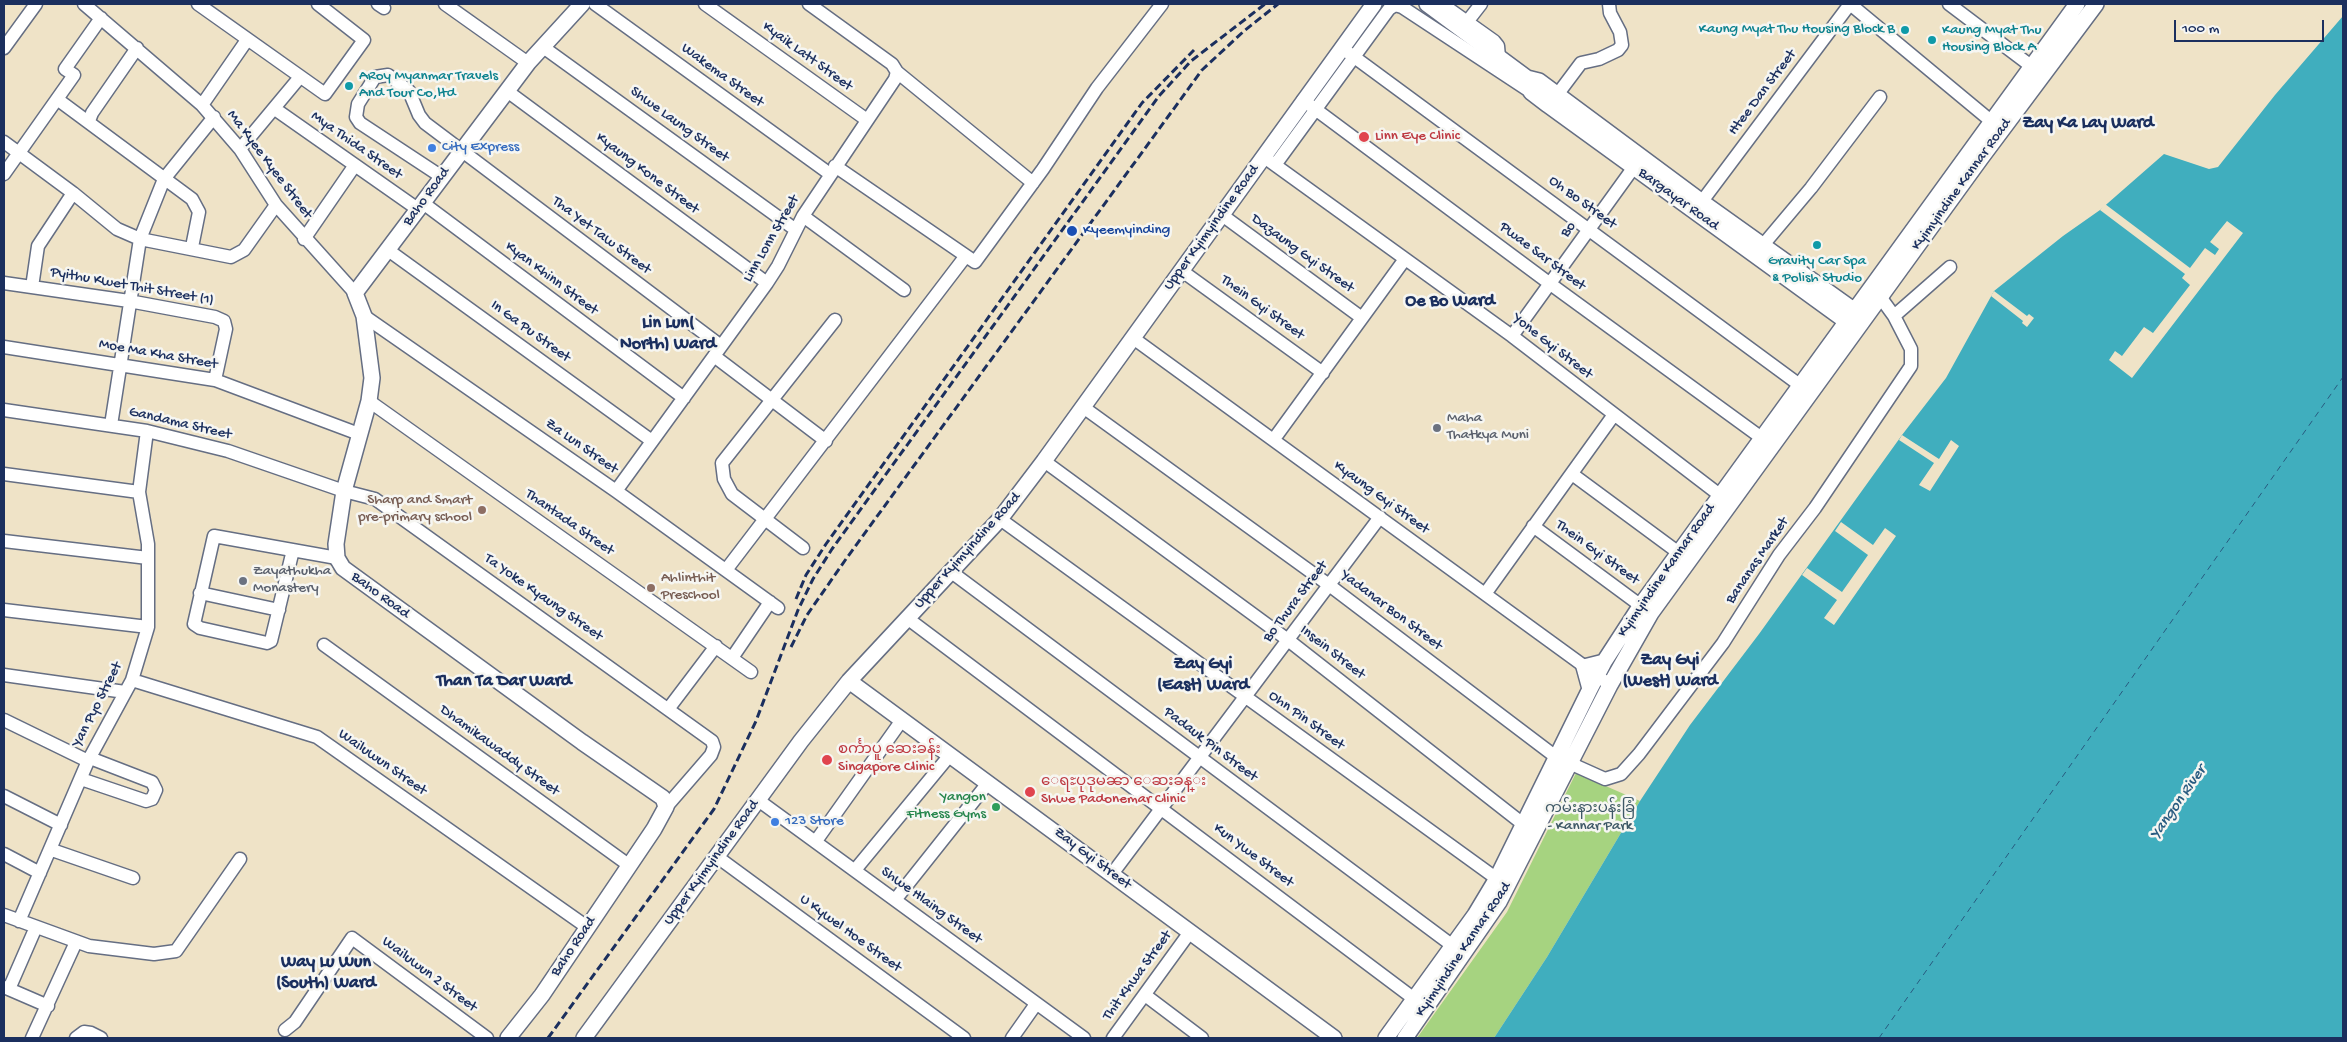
<!DOCTYPE html>
<meta charset="utf-8">
<style>
body{margin:0}
#map{position:relative;width:2347px;height:1042px;overflow:hidden;background:#efe3c7;font-family:"Gochi Hand",sans-serif}
canvas{display:block}
.frame{position:absolute;inset:0;border:5px solid #1b2f5e;pointer-events:none}
.scale{position:absolute;left:2174px;top:20px;width:150px;height:22px;box-sizing:border-box;border:2px solid #1b2f5e;border-top:0;padding-left:6px;font-size:15px;line-height:18px;white-space:nowrap;color:#1b2f5e;-webkit-text-stroke:4px #f6f6f2;paint-order:stroke}
</style>
<div id="map">
<canvas width="2347" height="1042"></canvas>
<div class="frame"></div>
<div class="scale">100 m</div>
</div>
<script>
const g = document.querySelector('canvas').getContext('2d');
g.lineJoin = 'round';
function fillPath(path, color) { g.fillStyle = color; g.fill(path, 'evenodd'); }
const poly = rows => new Path2D(rows.map(r => 'M' + r).join(''));
function stroke(path, color, width, dash) { g.strokeStyle = color; g.lineWidth = width; g.lineCap = dash ? 'butt' : 'round'; g.setLineDash(dash || []); g.stroke(path); }
function label(font, color, halo, rows, align = 'center') {
  g.font = font + ' "Gochi Hand","Noto Sans Myanmar",sans-serif'; g.lineWidth = 5; g.setLineDash([]); g.textBaseline = 'middle'; g.strokeStyle = halo; g.fillStyle = color; for (const [text, x, y, turn = 0] of rows) {
    g.save(); g.translate(x, y); g.rotate((+turn || 0) * Math.PI / 180); g.textAlign = isNaN(turn) ? turn : align; if (halo) g.strokeText(text, 0, 0); g.fillText(text, 0, 0); g.restore();
  }
}
fillPath(poly([
 [1576,773,1640,801,1547,957,1494,1038,1417,1038,1507,912]
]), '#a6d380');
fillPath(poly([
 [2343,16,2343,1038,1494,1038,1547,957,1640,801,1690,725,1759,634,1902,435,1946,378,1994,291,2063,236,2100,210,2164,154,2209,169,2218,167,2275,95]
]), '#40aebe');
fillPath(poly([
 [2105,204,2190,268,2205,248,2215,255,2219,249,2210,242,2227,221,2243,233,2132,378,2109,360,2115,351,2122,356,2144,327,2153,333,2190,285,2182,278,2185,274,2100,210],
 [1994,291,2027,316,2029,314,2034,318,2027,327,2022,323,2023,321,1991,296],
 [1902,435,1939,459,1951,440,1959,446,1930,491,1919,485,1934,463,1899,440],
 [1841,522,1873,545,1885,528,1896,536,1834,625,1824,618,1837,600,1802,575,1807,568,1842,592,1868,555,1835,531]
]), '#efe3c7');
stroke(poly([
 [1879,1038,2343,377]
]), '#285b80', 1, [6, 5]);
const minor = poly([
 [84,4,202,105,240,149,276,205,355,293],
 [198,4,325,94,364,40,318,4],
 [378,4,384,8],
 [445,4,528,63],
 [595,4,830,174],
 [705,4,867,120],
 [809,4,892,64,897,72,1033,183],
 [1442,4,1494,41,1498,46,1499,57],
 [1850,4,1991,121],
 [1949,4,2039,72],
 [1467,22,1481,4],
 [543,47,796,230],
 [4,48,36,4],
 [1342,48,1801,386],
 [507,91,767,283],
 [1557,95,1581,63,1599,59,1618,50,1622,45,1620,32,1610,13,1609,4],
 [57,99,192,199,199,212,192,247],
 [1303,100,1549,283,1770,444],
 [202,105,247,40],
 [275,109,419,210],
 [89,121,92,113,137,48],
 [4,142,73,193,117,229,140,239,231,257,244,250,276,205],
 [240,149,300,77],
 [1264,157,1512,336,1721,496],
 [1275,165,1389,9,1395,5,1402,7,1531,92],
 [835,166,975,262,1043,169,1097,88,1162,4],
 [4,174,74,75,65,69,101,18],
 [442,177,360,123,356,117,358,104,375,77,388,75,409,91,419,115,425,123,721,346],
 [423,203,684,398],
 [1697,208,1850,4],
 [1222,215,1362,318],
 [803,216,904,290],
 [304,239,355,165],
 [388,250,652,441],
 [1758,251,1811,188,1880,97],
 [1182,271,1323,373],
 [4,283,129,301,215,317,224,321,226,329,215,380],
 [32,287,38,246,73,193],
 [364,316,616,491,778,608],
 [1894,316,1950,267],
 [1512,336,1639,160],
 [1133,338,1610,685],
 [4,347,215,380,359,434],
 [714,356,826,441],
 [369,401,751,672],
 [1083,407,1329,585,1556,757,1605,779,1621,774,1639,754,1723,643,1779,555,1815,508,1911,366,1911,349,1894,316,1881,298],
 [4,410,147,431,228,451,344,491,375,499,712,741,714,747,711,755,666,807],
 [111,425,140,239,164,179,214,117],
 [1274,439,1405,259],
 [1044,461,1288,640,1523,824],
 [4,474,139,492],
 [1572,474,1679,553],
 [616,491,767,283,778,266,803,216,895,79,897,72],
 [1000,519,1504,884],
 [1533,526,1648,611],
 [4,541,148,558],
 [803,548,732,494,724,479,722,463,835,320],
 [293,550,271,641,267,643,200,628,194,624,214,536,337,558],
 [726,570,965,257],
 [950,571,1453,946],
 [200,593,279,610],
 [1485,594,1613,416],
 [4,610,148,627],
 [907,618,1421,1004],
 [324,645,630,866],
 [732,658,770,602],
 [4,675,125,692],
 [132,680,317,737,587,927],
 [669,708,716,646],
 [4,720,88,761],
 [81,779,146,801,152,799,156,790,152,782,90,758],
 [4,796,61,825],
 [758,800,1084,1038],
 [816,841,902,720],
 [52,850,133,878],
 [4,854,40,873],
 [716,856,964,1038],
 [855,870,950,755],
 [1112,874,1380,517],
 [895,900,988,783],
 [4,915,89,946,154,954,176,951,240,859],
 [19,921,88,761,132,680,148,627,148,544,139,492,147,431],
 [4,987,48,1006],
 [9,989,36,927],
 [1145,995,1202,1038],
 [285,1030,295,1022,352,938,487,1038],
 [32,1038,76,942],
 [76,1038,84,1032,91,1033,101,1038],
 [1012,1038,1036,1004],
 [1113,1038,1190,932]
]);
const major = poly([
 [1427,4,1527,78,1539,81,1702,202,1862,316],
 [1527,78,1531,92,1548,105,1854,327],
 [849,681,1334,1038],
 [1590,689,1584,667,1604,662],
 [508,1038,542,995,654,829,666,807,663,798,582,742,343,568,337,558,336,544,344,491,369,401,372,378,364,316,355,293,528,63,582,4],
 [584,1038,801,741,849,681,1000,519,1044,461,1374,4],
 [1386,1038,1475,915,1496,880,1590,689,1604,662,1641,605,2077,4],
 [1405,1038,1499,902,1610,685,1651,613,1981,158,2096,4]
]);
stroke(minor, '#656e83', 15);
stroke(major, '#656e83', 18);
stroke(minor, '#fff', 12);
stroke(major, '#fff', 15);
stroke(poly([
 [796,599,806,575,826,544,1142,103,1194,50],
 [791,647,807,615,846,559,1202,70,1244,31,1278,4],
 [548,1038,714,809,756,721,798,610,813,579,832,549,1159,96,1191,61,1265,4]
]), '#1b2f5e', 3, [8, 4]);
for (const [x, y, r, color] of [
 [1905,30,5,"#0f9aa8"],
 [1932,40,5,"#0f9aa8"],
 [349,86,5,"#0f9aa8"],
 [1364,137,6,"#e0444e"],
 [432,148,5,"#3f7fe0"],
 [1072,231,6,"#1a4fb4"],
 [1817,245,5,"#0f9aa8"],
 [1437,428,5,"#6b7280"],
 [482,510,5,"#8d6e63"],
 [243,581,5,"#6b7280"],
 [651,588,5,"#8d6e63"],
 [827,760,6,"#e0444e"],
 [1030,792,6,"#e0444e"],
 [996,807,5,"#2e9e5b"],
 [775,822,5,"#3f7fe0"]
]) { const dot = new Path2D(); dot.arc(x, y, r, 0, 2 * Math.PI); g.fillStyle = color; g.fill(dot); stroke(dot, '#f6f6f2', 2); }
label('15px', '#0d838f', '#f6f6f2', [
 ["Kaung Myat Thu Housing Block B",1895,30,"right"],
 ["Kaung Myat Thu",1942,31],
 ["Housing Block A",1942,48],
 ["ARoy Myanmar Travels",359,77],
 ["And Tour Co,ltd",359,94],
 ["Gravity Car Spa",1817,262,"center"],
 ["& Polish Studio",1817,279,"center"]
], 'left');
label('15px', '#1b2f5e', '#f6f6f2', [
 ["Kyaik Latt Street",807,57,36],
 ["Wakema Street",722,76,36],
 ["Htee Dan Street",1763,93,-53],
 ["Shwe Laung Street",679,125,36],
 ["Mya Thida Street",356,146,35],
 ["Ma Kyee Kyee Street",269,165,53],
 ["Kyaung Kone Street",647,174,37],
 ["Kyimyindine Kannar Road",1962,185,-54],
 ["Baho Road",427,197,-54],
 ["Bargayar Road",1678,200,36],
 ["Oh Bo Street",1582,203,36],
 ["Upper Kyimyindine Road",1212,228,-54],
 ["Bo",1569,230,-53],
 ["Tha Yet Taw Street",601,236,37],
 ["Linn Lonn Street",772,239,-60],
 ["Dazaung Gyi Street",1302,254,36],
 ["Pwae Sar Street",1542,257,37],
 ["Kyan Khinn Street",551,279,37],
 ["Pyithu Kwet Thit Street (1)",132,287,10],
 ["Thein Gyi Street",1262,308,36],
 ["In Ga Pu Street",530,332,36],
 ["Yone Gyi Street",1552,347,38],
 ["Moe Ma Kha Street",158,355,10],
 ["Gandama Street",180,424,13],
 ["Za Lun Street",581,447,35],
 ["Kyaung Gyi Street",1381,498,36],
 ["Thantada Street",569,523,35],
 ["Upper Kyimyindine Road",968,551,-48],
 ["Thein Gyi Street",1597,553,36],
 ["Bananas Market",1758,561,-56],
 ["Kyimyindine Kannar Road",1667,571,-55],
 ["Baho Road",380,596,36],
 ["Ta Yoke Kyaung Street",543,598,35],
 ["Bo Thura Street",1296,602,-53],
 ["Yadanar Bon Street",1391,611,37],
 ["Insein Street",1332,653,38],
 ["Yan Pyo Street",98,705,-63],
 ["Ohn Pin Street",1306,721,36],
 ["Padauk Pin Street",1210,745,37],
 ["Dhamikawaddy Street",499,751,36],
 ["Wailuwun Street",382,763,35],
 ["Kun Ywe Street",1253,856,37],
 ["Zay Gyi Street",1092,859,37],
 ["Upper Kyimyindine Road",712,863,-54],
 ["Shwe Hlaing Street",931,906,36],
 ["U Kywel Hoe Street",850,934,36],
 ["Baho Road",574,947,-56],
 ["Kyimyindine Kannar Road",1464,950,-56],
 ["Wailuwun 2 Street",429,975,37],
 ["Thit Khwa Street",1138,976,-54]
]);
label('15px', '#be3a42', '#f6f6f2', [
 ["Linn Eye Clinic",1375,137],
 ["စင်္ကာပူ ဆေးခန်း",838,751],
 ["Singapore Clinic",838,768],
 ["ေရႊပုဒုမၼာ ေဆးခန္း",1041,783],
 ["Shwe Padonemar Clinic",1041,800]
], 'left');
label('15px', '#366cbe', '#f6f6f2', [
 ["City Express",442,148],
 ["123 Store",785,822]
], 'left');
label('15px', '#164399', '#f6f6f2', [
 ["Kyeemyinding",1083,231]
], 'left');
label('15px', '#5b616d', '#f6f6f2', [
 ["Maha",1447,419],
 ["Thatkya Muni",1447,436],
 ["Zayathukha",253,572],
 ["Monastery",253,589]
], 'left');
label('15px', '#785e54', '#f6f6f2', [
 ["Sharp and Smart",472,501],
 ["pre-primary school",472,518],
 ["Ahlinthit",661,579,"left"],
 ["Preschool",661,596,"left"]
], 'right');
label('15px', '#27864d', '#f6f6f2', [
 ["Yangon",986,798],
 ["Fitness Gyms",986,815]
], 'right');
label('15px', '#3e5866', '#f6f6f2', [
 ["ကမ်းနားပန်းခြံ",1590,810],
 ["- Kannar Park",1590,827]
]);
label('italic 16px', '#285b80', '#f6f6f2', [
 ["Yangon River",2179,803,-55]
]);
label('bold 18px', '#1b2f5e', '#f6f6f2', [
 ["Zay Ka Lay Ward",2088,124],
 ["Oe Bo Ward",1450,302],
 ["Lin Lun(",668,324],
 ["North) Ward",668,345],
 ["Zay Gyi",1670,661],
 ["(West) Ward",1670,682],
 ["Zay Gyi",1203,665],
 ["(East) Ward",1203,686],
 ["Than Ta Dar Ward",504,682],
 ["Way Lu Wun",326,963],
 ["(South) Ward",326,984]
]);
</script>
